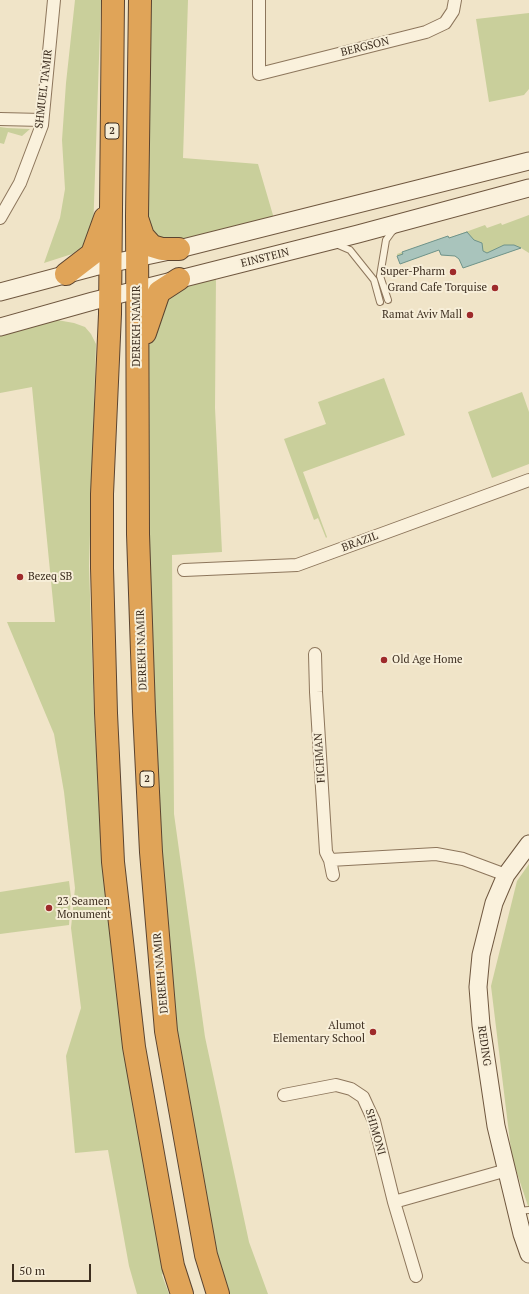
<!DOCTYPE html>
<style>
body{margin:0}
#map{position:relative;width:529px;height:1294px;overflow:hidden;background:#f0e4c8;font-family:"PT Serif",serif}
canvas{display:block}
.scale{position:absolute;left:12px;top:1264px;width:79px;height:18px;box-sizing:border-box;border:2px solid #3d2e20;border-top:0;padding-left:5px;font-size:12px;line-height:14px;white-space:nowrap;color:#3d2e20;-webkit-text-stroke:3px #f7eed8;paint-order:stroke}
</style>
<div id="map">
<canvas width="529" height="1294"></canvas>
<div class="scale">50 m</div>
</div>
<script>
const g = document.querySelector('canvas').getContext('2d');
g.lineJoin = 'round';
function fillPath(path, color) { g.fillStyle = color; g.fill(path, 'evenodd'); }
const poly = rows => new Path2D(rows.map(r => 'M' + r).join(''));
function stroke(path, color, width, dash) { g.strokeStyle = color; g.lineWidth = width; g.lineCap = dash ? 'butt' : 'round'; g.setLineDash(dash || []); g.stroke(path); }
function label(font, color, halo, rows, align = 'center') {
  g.font = font + ' "PT Serif",serif'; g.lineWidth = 4; g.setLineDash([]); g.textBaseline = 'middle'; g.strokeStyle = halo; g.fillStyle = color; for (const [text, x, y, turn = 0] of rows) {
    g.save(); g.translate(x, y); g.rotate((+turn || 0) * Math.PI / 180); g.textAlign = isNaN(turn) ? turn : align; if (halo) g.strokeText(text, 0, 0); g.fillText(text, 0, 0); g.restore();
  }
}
fillPath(poly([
 [75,0,101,0,93,233,90,241,72,254,44,263,60,218,65,189,62,140,66,83],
 [148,0,188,0,183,158,258,164,275,222,176,246,157,242,142,215],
 [529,13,529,89,524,95,489,102,476,19],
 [0,127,7,128,30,129,22,136,8,132,4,144,0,143],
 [529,215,529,253,521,248,463,268,459,259,455,256,441,255,439,250,400,264,397,254,448,236,449,238,485,225,487,228,501,223,502,225],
 [216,275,215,408,222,552,172,555,174,814,205,1037,249,1242,268,1294,224,1294,172,1032,156,817,144,356,152,321,177,285],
 [57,320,74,323,85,327,91,334,96,344,89,566,94,713,102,861,167,1266,162,1275,169,1294,137,1294,129,1266,108,1150,75,1153,66,1056,81,1008,71,928,75,888,64,792,54,734,7,622,55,622,32,387,0,393,0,332,25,325],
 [384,378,405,435,303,472,327,537,326,538,318,518,314,520,284,439,326,424,318,402],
 [522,392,529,412,529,464,492,478,468,412],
 [529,864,529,1209,512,1158,491,986,517,881],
 [69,881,71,897,69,925,0,934,0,892]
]), '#c9cf9b');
const water = poly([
 [467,232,474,240,482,243,483,251,487,253,504,245,514,245,521,248,463,268,459,259,455,256,441,255,439,250,400,264,397,256,403,254,402,252,448,236,449,238,467,232]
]);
fillPath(water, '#a9c4bc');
stroke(water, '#6f938a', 1);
const lane = poly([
 [336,244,350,250,374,280,380,302],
 [388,300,380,276,386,240,391,233,394,230],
 [518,1211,529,1210]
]);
const street = poly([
 [259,0,259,74,426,32,445,23,453,11,455,0],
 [0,119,42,120],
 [0,218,20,183,42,125,54,0],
 [184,570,297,565,529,480],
 [315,654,316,692,326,852,330,860,333,875],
 [330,860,436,854,463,859,506,875],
 [284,1095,336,1085,351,1089,363,1097,374,1121,394,1202,416,1276],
 [394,1202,507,1170]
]);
const secondary = poly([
 [0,292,94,267,179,249,529,161],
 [0,327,93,301,358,234,529,188],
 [529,844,506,875,494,903,481,955,478,987,481,1025,496,1126,522,1234,529,1254]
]);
const highway = poly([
 [113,0,110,314,102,494,102,568,106,713,113,862,134,1047,173,1266,182,1294],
 [140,0,137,216,138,534,144,711,151,852,166,1031,206,1255,218,1294],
 [138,221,143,236,152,246,162,249,179,249],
 [66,274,92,254,105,218],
 [145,333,159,292,179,279]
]);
stroke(lane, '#8d765c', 8);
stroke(street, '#8d765c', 14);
stroke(secondary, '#6f573f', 19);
stroke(highway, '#5b4430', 24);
stroke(lane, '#faf1dc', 6);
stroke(street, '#faf1dc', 12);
stroke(secondary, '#faf1dc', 17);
stroke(highway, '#e0a458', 22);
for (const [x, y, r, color] of [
 [453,272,4,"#9e2a2b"],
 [495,288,4,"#9e2a2b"],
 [470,315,4,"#9e2a2b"],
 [20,577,4,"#9e2a2b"],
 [384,660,4,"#9e2a2b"],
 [49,908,4,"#9e2a2b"],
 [373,1032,4,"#9e2a2b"]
]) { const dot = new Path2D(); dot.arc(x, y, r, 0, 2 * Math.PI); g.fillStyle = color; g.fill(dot); stroke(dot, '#f7eed8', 1.5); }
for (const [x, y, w] of [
 [112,131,14],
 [147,779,14]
]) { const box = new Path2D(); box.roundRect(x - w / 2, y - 8, w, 16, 3); g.fillStyle = '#f7eed8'; g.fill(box); stroke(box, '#3d2e20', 1); }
label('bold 10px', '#3d2e20', null, [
 ["2",112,131],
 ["2",147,779]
]);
label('11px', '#3d2e20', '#f7eed8', [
 ["BERGSON",365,47,-14],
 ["SHMUEL TAMIR",44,89,-83],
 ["EINSTEIN",265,258,-14],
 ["DEREKH NAMIR",137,326,-90],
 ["BRAZIL",360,542,-20],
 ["DEREKH NAMIR",142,650,-92],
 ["FICHMAN",320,758,-94],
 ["DEREKH NAMIR",161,973,-95],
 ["REDING",484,1046,82],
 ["SHIMONI",375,1132,74]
]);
label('11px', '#3d2e20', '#f7eed8', [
 ["Super-Pharm",445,272],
 ["Grand Cafe Torquise",487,288],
 ["Ramat Aviv Mall",462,315],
 ["Bezeq SB",28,577,"left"],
 ["Old Age Home",392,660,"left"],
 ["23 Seamen",57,902,"left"],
 ["Monument",57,915,"left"],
 ["Alumot",365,1026],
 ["Elementary School",365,1039]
], 'right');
</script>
